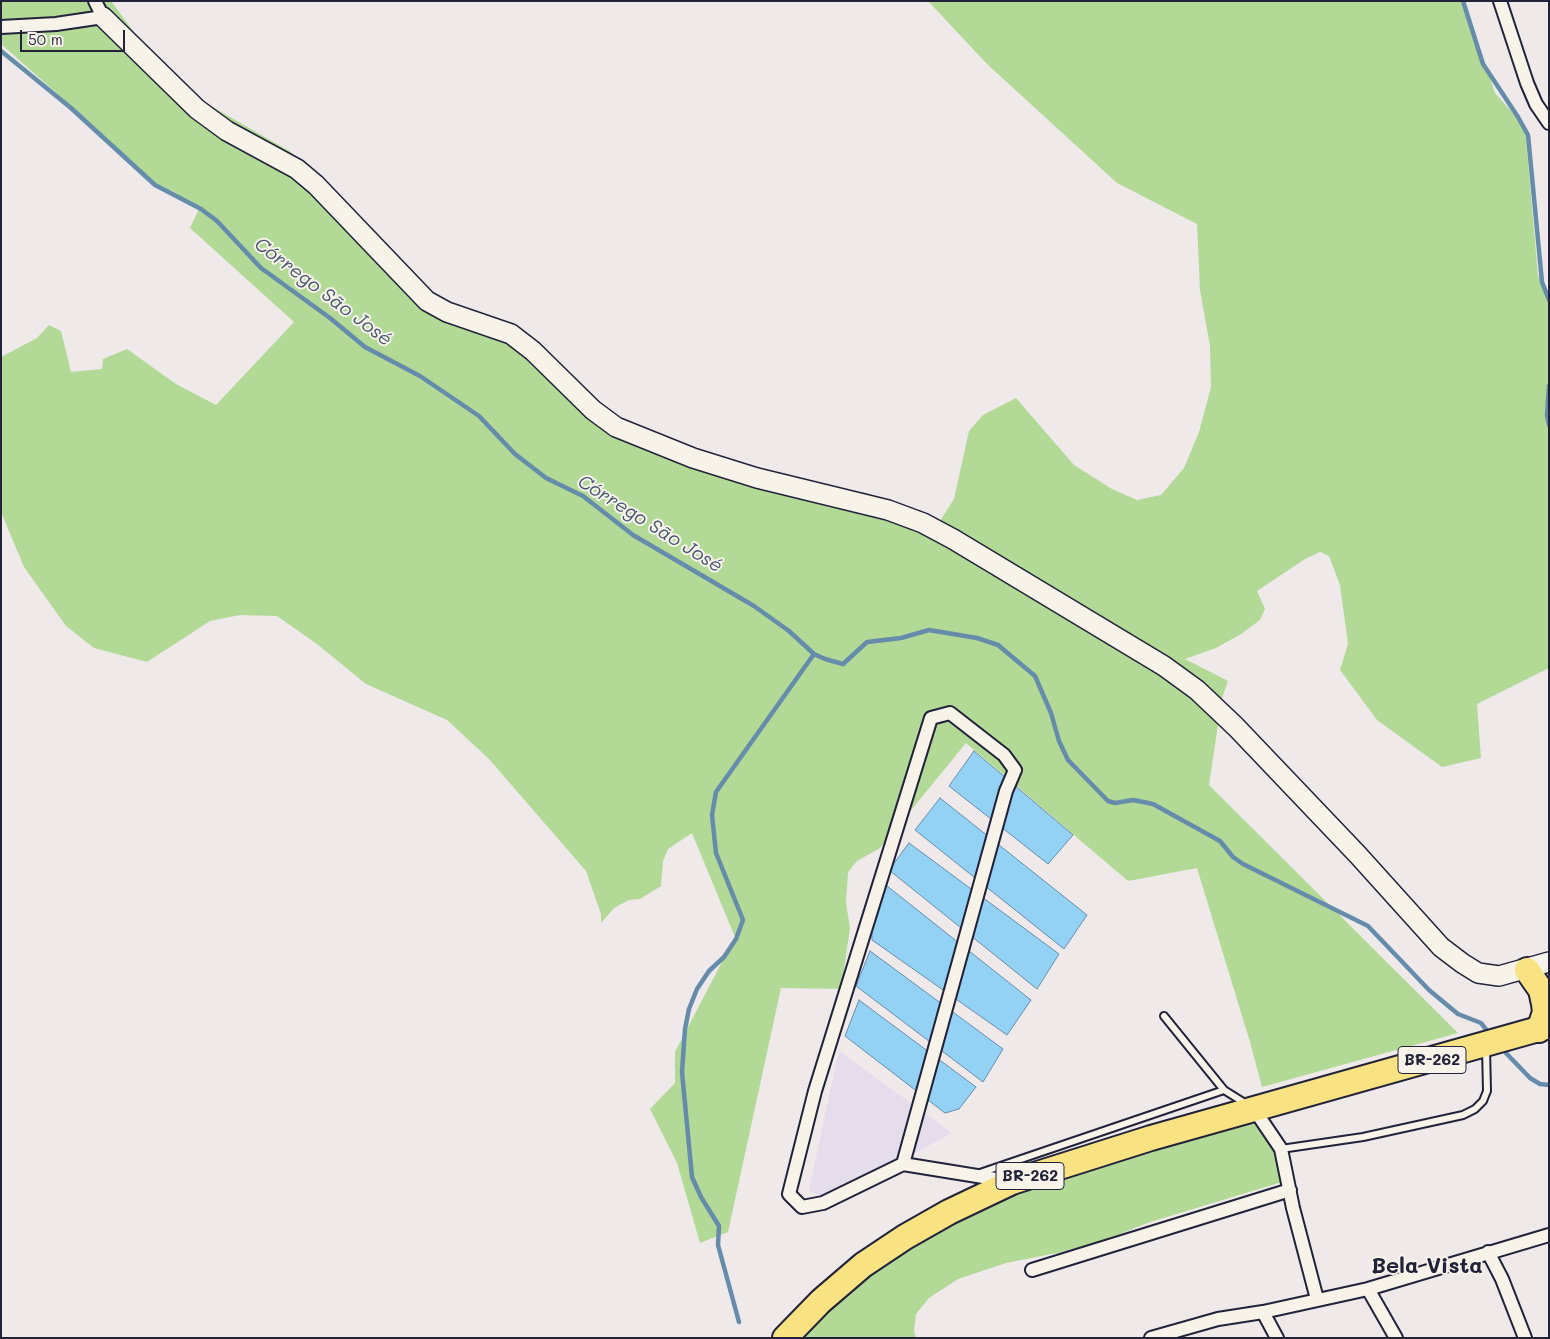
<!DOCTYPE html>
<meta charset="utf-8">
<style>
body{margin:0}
#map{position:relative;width:1550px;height:1339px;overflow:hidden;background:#efe9ea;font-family:Mali,sans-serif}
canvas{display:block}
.frame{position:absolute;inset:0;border:2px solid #22223b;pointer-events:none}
.scale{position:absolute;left:20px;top:30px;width:105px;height:22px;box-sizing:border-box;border:2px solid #22223b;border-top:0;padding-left:6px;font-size:15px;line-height:18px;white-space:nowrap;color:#22223b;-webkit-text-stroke:4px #f7f3e8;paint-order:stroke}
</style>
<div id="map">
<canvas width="1550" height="1339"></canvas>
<div class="frame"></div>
<div class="scale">50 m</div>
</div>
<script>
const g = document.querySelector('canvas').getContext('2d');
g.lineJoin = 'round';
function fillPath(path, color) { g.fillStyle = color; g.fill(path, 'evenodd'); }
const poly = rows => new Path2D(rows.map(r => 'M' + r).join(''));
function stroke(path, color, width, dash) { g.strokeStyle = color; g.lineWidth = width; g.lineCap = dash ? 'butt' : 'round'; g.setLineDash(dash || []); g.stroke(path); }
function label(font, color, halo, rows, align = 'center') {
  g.font = font + ' Mali,sans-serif'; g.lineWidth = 4; g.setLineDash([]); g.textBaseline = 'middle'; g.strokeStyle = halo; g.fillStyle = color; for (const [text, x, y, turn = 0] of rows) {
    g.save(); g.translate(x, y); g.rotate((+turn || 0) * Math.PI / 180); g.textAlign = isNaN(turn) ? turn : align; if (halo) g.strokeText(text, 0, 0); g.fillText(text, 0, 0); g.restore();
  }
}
fillPath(poly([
 [839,1051,952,1133,826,1201,809,1190]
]), '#e5dcec');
fillPath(poly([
 [1,1,111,1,139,39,204,102,291,152,336,191,379,236,411,281,427,296,472,315,616,429,746,476,867,493,940,521,954,499,969,431,983,415,1016,398,1074,465,1112,489,1137,500,1161,495,1184,468,1199,432,1211,387,1210,346,1200,290,1197,224,1117,183,987,64,928,1,1464,1,1495,93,1525,127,1538,276,1549,297,1549,668,1477,704,1481,758,1442,767,1377,720,1340,670,1348,644,1340,585,1329,556,1320,552,1305,559,1257,591,1265,609,1260,620,1241,634,1216,648,1185,659,1228,681,1222,698,1209,785,1458,1033,1262,1087,1250,1042,1197,868,1128,881,966,743,880,848,857,861,848,872,846,903,850,928,841,989,781,988,728,1232,700,1243,677,1163,650,1109,675,1083,675,1052,735,937,692,833,668,849,663,861,661,886,640,899,629,900,614,908,601,923,601,914,586,871,489,759,447,720,366,684,317,644,277,616,240,615,210,621,147,662,94,648,66,626,24,567,1,512,1,357,37,338,49,325,61,331,71,372,102,369,103,359,127,349,176,384,216,405,294,322,190,228,199,209,172,191,156,188,96,128,1,44],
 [1249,1118,1272,1145,1281,1165,1282,1182,1147,1223,1108,1239,1062,1252,1006,1263,958,1279,929,1298,916,1314,914,1331,916,1338,781,1338,922,1230,1053,1174]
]), '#b2d996');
const water = poly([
 [974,751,1073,835,1048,864,949,786,974,751],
 [940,798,1087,915,1064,949,915,830,940,798],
 [909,843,1059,954,1037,989,889,870,909,843],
 [882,882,1031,1000,1007,1035,872,940,871,897,882,882],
 [870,951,1003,1049,983,1082,856,986,870,951],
 [859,1000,976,1087,959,1109,945,1113,845,1036,859,1000]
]);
fillPath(water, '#94d2f5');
stroke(water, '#668cab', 1);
stroke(poly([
 [1463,1,1483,64,1518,117,1528,135,1542,282,1549,300],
 [1,51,71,108,155,185,201,209,217,221,261,268,330,318,365,347,420,376,479,416,515,454,546,478,583,496,633,535,754,606,789,631,814,654,825,659,843,664,867,642,901,638,929,630,977,638,998,645,1035,676,1051,713,1059,741,1068,760,1108,801,1115,803,1133,800,1153,804,1220,841,1233,857,1243,864,1368,926,1429,990,1458,1014,1481,1023,1488,1032],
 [1549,386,1547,415,1549,425],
 [1506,1053,1530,1078,1540,1084,1549,1085],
 [739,1322,718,1245,719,1226,701,1197,692,1177,682,1072,685,1029,689,1009,697,989,709,971,724,957,736,939,743,920,716,853,712,815,716,792,814,654]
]), '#668cab', 4.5);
const lane = poly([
 [1164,1016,1224,1090,1248,1105],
 [1281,1149,1363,1137,1463,1115,1475,1109,1483,1101,1487,1091,1486,1048],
 [977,1174,1224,1090]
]);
const street = poly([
 [1500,1,1527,83,1536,104,1549,123],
 [1,27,56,24,103,17,95,1],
 [1254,1109,1281,1149,1293,1208,1317,1299],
 [903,1164,1006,791,1015,770,1004,755,950,713,931,718,815,1091,789,1194,802,1207,823,1203,903,1164,1008,1181],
 [1488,1252,1502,1279,1525,1338],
 [1032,1270,1290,1190],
 [1368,1289,1396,1338],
 [1263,1312,1277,1338],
 [1151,1338,1218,1319,1263,1312,1368,1289,1549,1235]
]);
const secondary = poly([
 [103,17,197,109,227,131,297,169,316,185,427,301,447,312,511,334,533,351,593,410,616,427,693,458,757,478,888,510,923,523,953,539,1164,666,1197,690,1236,727,1358,855,1441,947,1462,963,1478,973,1499,976,1549,962]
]);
const highway = poly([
 [1527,970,1541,990,1544,1004,1545,1012,1539,1030],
 [785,1338,821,1301,863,1265,905,1237,949,1212,1012,1182,1151,1138,1549,1026]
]);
stroke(lane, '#22223b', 10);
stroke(street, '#22223b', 16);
stroke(secondary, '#22223b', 22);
stroke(highway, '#22223b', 28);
stroke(lane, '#f7f3e8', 6);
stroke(street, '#f7f3e8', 12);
stroke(secondary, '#f7f3e8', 19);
stroke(highway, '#f8e281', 24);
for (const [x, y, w] of [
 [1432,1060,68],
 [1030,1176,68]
]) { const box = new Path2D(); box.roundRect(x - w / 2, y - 13.5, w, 27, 4); g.fillStyle = '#f7f3e8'; g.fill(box); stroke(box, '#22223b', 1); }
label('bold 16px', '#22223b', null, [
 ["BR-262",1432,1060],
 ["BR-262",1030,1176]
]);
label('italic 19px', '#445773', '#f7f3e8', [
 ["Córrego São José",323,292,37],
 ["Córrego São José",650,524,32]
]);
label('bold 22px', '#22223b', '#f7f3e8', [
 ["Bela Vista",1427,1266]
]);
</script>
